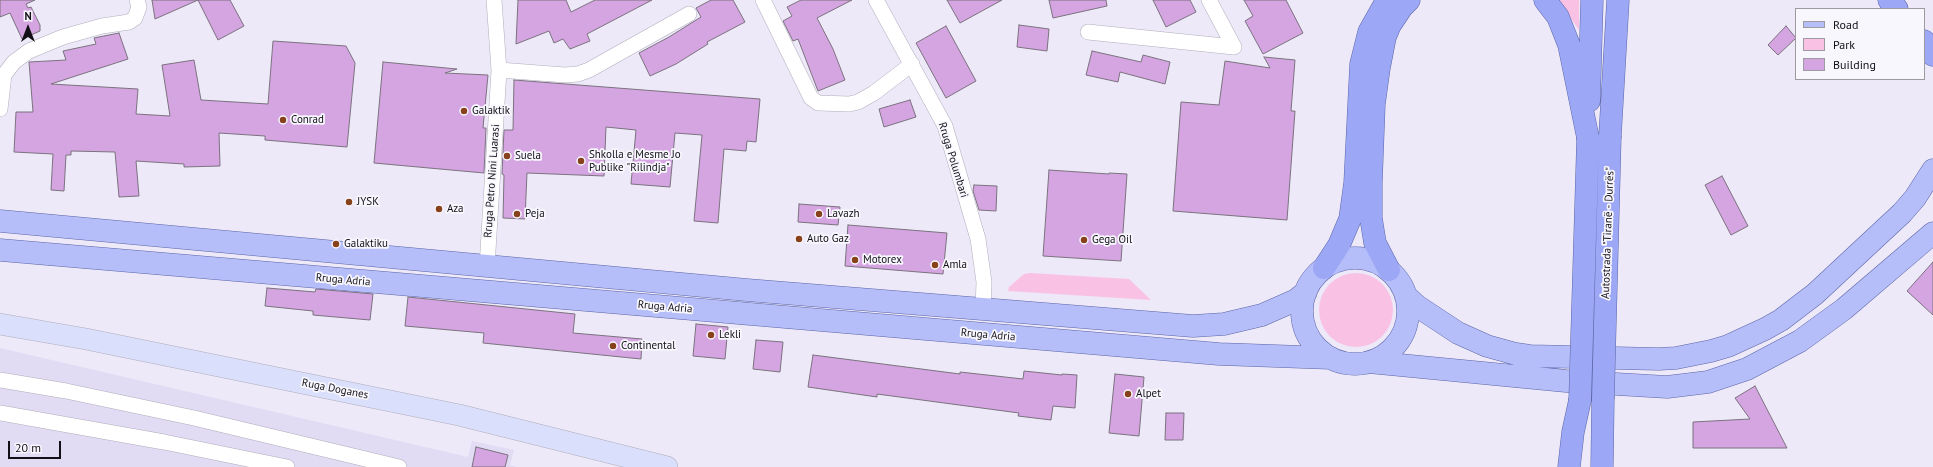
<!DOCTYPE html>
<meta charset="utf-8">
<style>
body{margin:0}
#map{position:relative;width:1933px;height:467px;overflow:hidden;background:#ede9f9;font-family:"PT Sans",sans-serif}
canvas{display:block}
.legend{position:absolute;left:1795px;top:8px;width:130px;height:72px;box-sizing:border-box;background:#f9f7fe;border:1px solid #9d9ba1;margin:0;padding:5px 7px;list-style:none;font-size:12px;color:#121016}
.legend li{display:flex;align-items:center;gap:8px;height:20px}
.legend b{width:20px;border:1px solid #9d9ba1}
.north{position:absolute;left:8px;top:8px;width:40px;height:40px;-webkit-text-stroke:3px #f9f7fe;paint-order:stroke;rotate:0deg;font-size:11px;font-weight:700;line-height:16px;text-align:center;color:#121016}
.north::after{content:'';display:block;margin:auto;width:14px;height:18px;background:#121016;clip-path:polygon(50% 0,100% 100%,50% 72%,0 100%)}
.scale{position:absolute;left:8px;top:441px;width:53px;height:18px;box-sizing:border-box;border:2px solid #121016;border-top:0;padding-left:5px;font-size:12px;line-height:14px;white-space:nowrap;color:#121016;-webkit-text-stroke:3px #f9f7fe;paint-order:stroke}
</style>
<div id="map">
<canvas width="1933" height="467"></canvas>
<ul class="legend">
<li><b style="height:5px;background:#b5bef8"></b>Road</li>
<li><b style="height:11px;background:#f9c2e5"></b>Park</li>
<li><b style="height:11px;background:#d4a5e1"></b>Building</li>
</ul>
<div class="north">N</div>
<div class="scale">20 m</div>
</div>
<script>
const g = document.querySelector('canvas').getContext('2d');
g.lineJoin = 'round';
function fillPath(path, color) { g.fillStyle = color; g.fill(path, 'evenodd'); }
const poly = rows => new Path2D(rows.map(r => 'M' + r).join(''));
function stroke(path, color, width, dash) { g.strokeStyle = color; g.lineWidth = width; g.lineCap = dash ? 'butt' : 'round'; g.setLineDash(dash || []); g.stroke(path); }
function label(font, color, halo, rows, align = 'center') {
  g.font = font + ' "PT Sans",sans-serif'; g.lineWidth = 3.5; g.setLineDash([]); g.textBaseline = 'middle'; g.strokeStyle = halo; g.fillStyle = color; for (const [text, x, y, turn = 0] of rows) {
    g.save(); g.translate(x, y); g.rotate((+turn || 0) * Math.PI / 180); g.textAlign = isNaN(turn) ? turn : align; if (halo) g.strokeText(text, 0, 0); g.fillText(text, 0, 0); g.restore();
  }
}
fillPath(poly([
 [0,348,468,457,472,441,514,450,510,465,516,467,0,467]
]), '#e1dbf3');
fillPath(poly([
 [1558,0,1579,0,1579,30],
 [1030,273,1129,279,1151,300,1008,291,1009,287,1024,274],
 '1319 310a37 37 0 1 1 74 0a37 37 0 1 1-74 0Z'
]), '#f9c2e5');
const building = poly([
 [0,0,35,0,26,4,28,8,31,7,40,25,40,31,22,39,10,13,0,17,0,0],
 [152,0,230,0,244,26,218,40,198,0,155,19,152,0],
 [518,0,566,0,571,12,595,0,652,0,587,34,590,41,570,49,563,39,554,43,549,31,516,44,518,0],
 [711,0,733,0,745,22,707,42,708,44,676,64,650,76,639,53,669,37,701,17,696,8,711,0],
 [801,0,852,0,817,18,833,49,845,80,818,91,798,39,793,41,783,21,792,16,787,7,801,0],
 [947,0,1002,0,960,23,947,0],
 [1049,0,1106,0,1107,6,1053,18,1049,0],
 [1153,0,1190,0,1196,12,1166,27,1153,0],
 [1244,0,1286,0,1303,33,1263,54,1245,21,1253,16,1244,0],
 [1019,25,1049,29,1047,51,1017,47,1019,25],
 [946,26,976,81,946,98,916,43,946,26],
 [1786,26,1796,38,1778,55,1768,45,1786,26],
 [119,33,128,59,51,84,138,89,136,114,170,116,162,65,194,60,201,100,268,104,273,41,346,46,355,63,347,147,265,140,265,136,219,133,220,166,184,167,184,164,136,161,139,196,119,197,115,152,71,151,71,155,66,155,64,191,51,190,53,154,14,152,16,112,33,112,29,62,66,60,63,51,96,44,94,38,119,33],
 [1092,51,1141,62,1143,55,1170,62,1165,84,1120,72,1118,82,1086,75,1092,51],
 [1264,57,1295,60,1291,111,1295,111,1287,220,1173,211,1181,102,1219,105,1225,61,1270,68,1264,57],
 [383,62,457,69,445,73,488,75,483,128,486,128,484,173,374,163,383,62],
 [514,80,760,99,756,142,747,141,746,151,724,149,718,223,694,221,702,135,675,133,670,187,631,184,636,130,606,127,604,176,527,173,525,219,503,218,504,175,502,174,504,130,513,130,514,80],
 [910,100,916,117,884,127,879,109,910,100],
 [1049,170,1109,174,1109,173,1127,174,1121,261,1043,256,1049,170],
 [1722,176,1748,226,1731,235,1705,185,1722,176],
 [974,185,997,186,996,211,979,210,973,191,974,185],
 [799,204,840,207,838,225,798,222,799,204],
 [848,225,947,233,943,274,845,266,848,225],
 [1933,262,1933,315,1907,291,1933,262],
 [267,288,315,292,316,289,373,294,370,320,313,315,313,311,265,306,267,288],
 [408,297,575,314,573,333,642,339,641,359,483,343,484,333,405,326,408,297],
 [696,324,728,327,725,359,693,356,696,324],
 [756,340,783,342,780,372,753,369,756,340],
 [813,355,960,374,960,372,1023,379,1024,371,1062,375,1062,374,1077,375,1075,408,1053,406,1051,420,1018,416,1019,413,877,394,877,397,808,387,813,355],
 [1115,374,1144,377,1139,436,1109,433,1115,374],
 [1755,386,1787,448,1693,448,1693,422,1750,419,1735,398,1755,386],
 [1166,413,1184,413,1183,440,1165,440,1166,413],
 [476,447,508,455,505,467,472,467,476,447]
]);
fillPath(building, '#d4a5e1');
stroke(building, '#7b727e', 1);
const minor = poly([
 [763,0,811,98,818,103,849,104,858,102,874,93,912,64],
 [876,0,945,126,978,239,984,282,983,310],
 [1209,0,1234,47],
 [1088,32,1234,47],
 [499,70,565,75,578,74,589,70,689,14],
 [0,109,4,75,14,62,29,51,63,37,102,26,129,22,135,18,139,7,137,0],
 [487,267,499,70,494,0],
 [0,380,66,391,194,418,399,467],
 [0,413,164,442,287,467]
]);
const secondary = poly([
 [0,324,86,339,459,415,667,467]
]);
const primary = poly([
 [0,221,747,290,1193,326,1224,324,1262,315,1296,300,1306,292],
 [0,250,1219,354,1331,358],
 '1302 311a53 53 0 1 1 106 0a53 53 0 1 1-106 0Z',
 [1406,296,1417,306,1458,333,1487,346,1516,354,1530,356,1659,359,1676,358,1711,351,1728,346,1765,329,1781,320,1815,294,1902,213,1915,198,1933,170],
 [1369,362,1566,381,1667,387,1708,382,1747,369,1800,341,1844,309,1933,233]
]);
const trunk = poly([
 [1545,0,1558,17,1569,45,1588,138],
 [1889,0,1897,9],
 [1924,41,1933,55],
 [1589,101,1592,0],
 [1610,136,1618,0],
 [1324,268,1339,245,1350,219,1355,183,1361,64,1369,32,1387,0],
 [1389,270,1375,243,1371,218,1371,183,1374,104,1379,68,1385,37,1390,25,1402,7,1409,0],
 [1569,467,1573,432,1580,400],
 [1602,467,1603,399]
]);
stroke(minor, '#b1adbc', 16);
stroke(secondary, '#b1adbc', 22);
stroke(primary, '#5c65a6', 23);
stroke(trunk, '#5c65a6', 23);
stroke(minor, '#fff', 15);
stroke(secondary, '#dadffb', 21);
stroke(primary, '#b5bef8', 22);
stroke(trunk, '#9ca8f6', 22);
const trunkBridge = poly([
 [1603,399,1610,136],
 [1580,400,1588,138]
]);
stroke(trunkBridge, '#5c65a6', 23, []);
stroke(trunkBridge, '#9ca8f6', 22);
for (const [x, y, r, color] of [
 [464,111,4,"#87411b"],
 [283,120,4,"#87411b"],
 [507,156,4,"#87411b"],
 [581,161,4,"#87411b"],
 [349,202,4,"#87411b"],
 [439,209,4,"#87411b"],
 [517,214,4,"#87411b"],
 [819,214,4,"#87411b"],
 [799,239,4,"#87411b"],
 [1084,240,4,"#87411b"],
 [336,244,4,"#87411b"],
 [855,260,4,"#87411b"],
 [935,265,4,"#87411b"],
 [711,335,4,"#87411b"],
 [613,346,4,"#87411b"],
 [1128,394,4,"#87411b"]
]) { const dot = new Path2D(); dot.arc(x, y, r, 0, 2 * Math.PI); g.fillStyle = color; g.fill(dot); stroke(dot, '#f9f7fe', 1.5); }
label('11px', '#121016', '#f9f7fe', [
 ["Galaktik",472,111],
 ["Conrad",291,120],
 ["Shkolla e Mesme Jo",589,155],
 ["Publike \"Rilindja\"",589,168],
 ["Suela",515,156],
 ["JYSK",357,202],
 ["Aza",447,209],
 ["Peja",525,214],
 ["Lavazh",827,214],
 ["Auto Gaz",807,239],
 ["Gega Oil",1092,240],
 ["Galaktiku",344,244],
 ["Motorex",863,260],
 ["Amla",943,265],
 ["Lekli",719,335],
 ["Continental",621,346],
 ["Alpet",1136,394]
], 'left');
label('11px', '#121016', '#f9f7fe', [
 ["Rruga Polumbari",953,160,73],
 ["Rruga Petro Nini Luarasi",492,181,-86],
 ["Autostrada \"Tiranë - Durrës\"",1608,233,-88],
 ["Rruga Adria",343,280,5],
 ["Rruga Adria",665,307,5],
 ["Rruga Adria",988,335,5],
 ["Ruga Doganes",335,389,11]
]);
</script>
